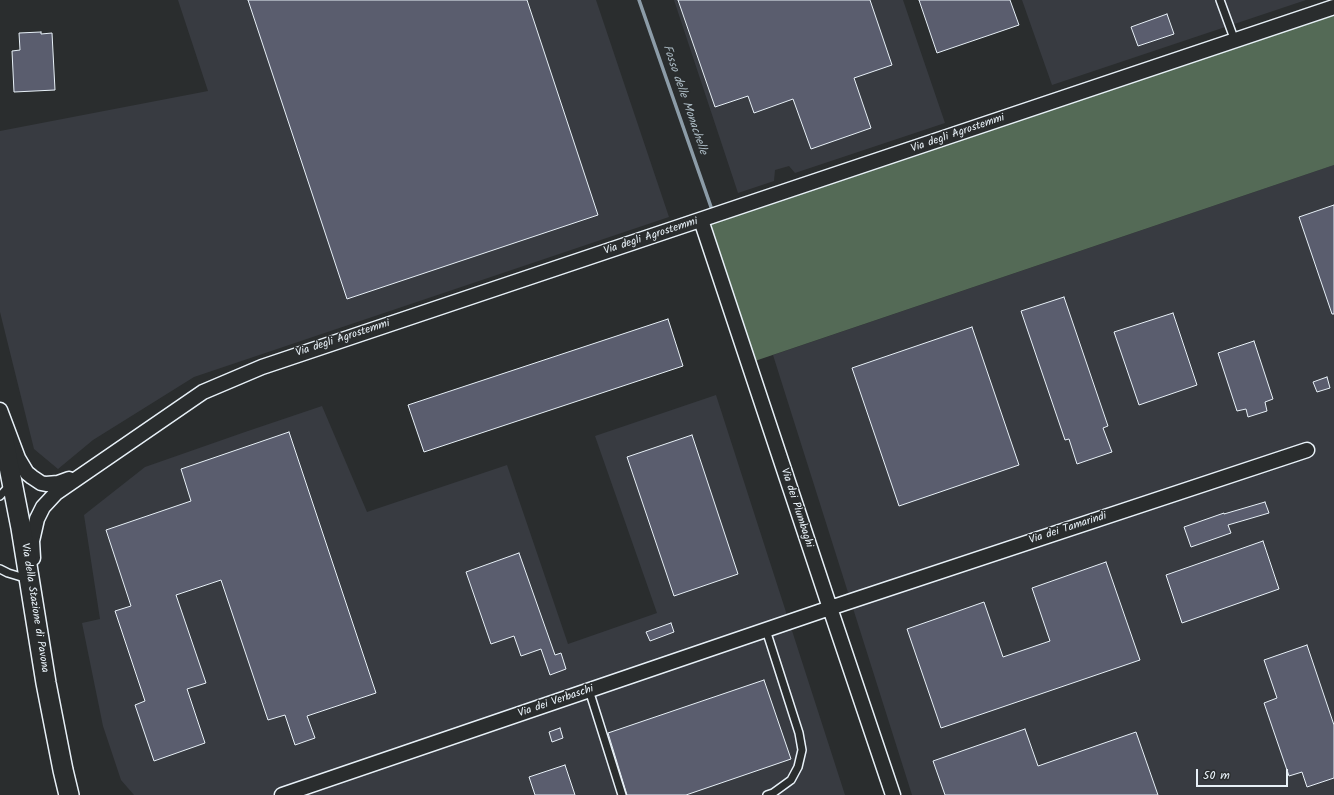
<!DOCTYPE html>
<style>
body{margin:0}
#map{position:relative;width:1334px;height:795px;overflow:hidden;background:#2a2d2e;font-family:Kalam,sans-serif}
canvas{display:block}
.scale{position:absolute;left:1196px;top:769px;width:92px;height:18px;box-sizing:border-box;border:2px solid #e8f1f8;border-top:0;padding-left:5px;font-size:12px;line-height:14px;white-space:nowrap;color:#e8f1f8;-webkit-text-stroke:3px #2a2d2e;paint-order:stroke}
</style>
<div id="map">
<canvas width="1334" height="795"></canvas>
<div class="scale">50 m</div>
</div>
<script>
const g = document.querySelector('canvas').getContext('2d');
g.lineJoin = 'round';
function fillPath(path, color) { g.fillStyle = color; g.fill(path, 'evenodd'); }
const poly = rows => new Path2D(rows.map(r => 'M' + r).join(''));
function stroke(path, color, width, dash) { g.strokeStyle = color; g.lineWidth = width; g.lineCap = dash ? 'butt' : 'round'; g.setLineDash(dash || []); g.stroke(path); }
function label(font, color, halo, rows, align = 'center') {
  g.font = font + ' Kalam,sans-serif'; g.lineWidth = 3; g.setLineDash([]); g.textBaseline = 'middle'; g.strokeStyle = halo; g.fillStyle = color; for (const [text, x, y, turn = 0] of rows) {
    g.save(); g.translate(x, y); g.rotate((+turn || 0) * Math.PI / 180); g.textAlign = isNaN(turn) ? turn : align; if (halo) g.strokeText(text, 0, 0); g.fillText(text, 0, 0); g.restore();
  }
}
fillPath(poly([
 [178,0,596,0,669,217,194,377,93,440,58,469,34,449,0,312,0,131,208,91],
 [674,0,903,0,945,123,795,173,789,166,775,170,774,181,738,193],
 [1022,0,1306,0,1052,85],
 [1334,165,1334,795,912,795,773,355],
 [716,395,845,795,134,795,121,780,103,726,82,623,100,619,84,515,145,467,245,432,322,406,367,512,507,465,568,644,657,613,595,436]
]), '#383b41');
fillPath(poly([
 [1334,7,1334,165,749,363,701,220]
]), '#546a56');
stroke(poly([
 [639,0,711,207]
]), '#8c9ca8', 3.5);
const building = poly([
 [248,0,527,0,598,215,347,299,248,0],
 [678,0,870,0,892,65,854,78,871,128,811,149,793,99,754,113,748,96,715,107,678,0],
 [919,0,1010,0,1019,25,937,53,919,0],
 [1167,14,1174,34,1138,46,1131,27,1167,14],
 [41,32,41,34,52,33,55,90,14,92,12,51,20,50,19,33,41,32],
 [1334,205,1334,314,1332,314,1299,217,1334,205],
 [1064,297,1108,426,1103,428,1112,452,1077,464,1069,439,1065,440,1021,311,1064,297],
 [1173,313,1197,385,1139,405,1114,332,1173,313],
 [668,319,683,366,424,452,408,405,668,319],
 [972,327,1019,465,899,506,852,368,972,327],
 [1254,341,1273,399,1265,402,1267,411,1248,417,1246,409,1237,411,1218,353,1254,341],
 [1327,377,1330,388,1317,392,1313,382,1327,377],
 [289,432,376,693,307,716,315,738,295,745,285,715,268,720,221,580,176,595,206,683,187,689,205,743,154,761,135,705,145,701,115,611,131,606,106,530,191,501,181,469,289,432],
 [692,435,738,574,674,596,627,457,692,435],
 [1265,502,1269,513,1228,525,1231,533,1191,547,1184,527,1224,513,1224,514,1265,502],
 [1263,541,1279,589,1182,623,1166,575,1263,541],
 [519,553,555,655,561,653,566,669,550,675,541,649,521,656,514,636,491,644,466,572,519,553],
 [1106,562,1140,660,941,728,907,629,984,602,1003,657,1050,641,1032,588,1106,562],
 [671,623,674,632,650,641,646,632,671,623],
 [1307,645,1334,725,1334,778,1307,787,1302,772,1289,776,1264,703,1277,698,1264,660,1307,645],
 [764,680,791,759,686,795,627,795,608,733,764,680],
 [560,728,563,738,552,742,549,732,560,728],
 [1025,729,1038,766,1136,732,1158,795,945,795,933,761,1025,729],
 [565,765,575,795,535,795,529,777,565,765]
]);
fillPath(building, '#5a5d6e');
stroke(building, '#e8f1f8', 1);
const service = poly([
 [1220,0,1235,41],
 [0,496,10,485],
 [0,569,8,573,28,579],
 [766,630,799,733,802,750,798,767,791,780,773,793,767,795],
 [589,690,622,795]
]);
const minor = poly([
 [701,220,830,608,893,795],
 [0,410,18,458,27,473,32,477,41,483,46,484,58,483,69,479],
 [33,558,32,541,37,519,43,507,56,493,203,392,262,367,1334,7],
 [282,795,830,608,1307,450]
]);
const secondary = poly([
 [0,421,21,528,46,683,63,770,69,795]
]);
stroke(service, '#e8f1f8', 10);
stroke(minor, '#e8f1f8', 17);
stroke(secondary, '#e8f1f8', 22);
stroke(service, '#2a2d2e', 7);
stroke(minor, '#2a2d2e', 14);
stroke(secondary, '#2a2d2e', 19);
label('11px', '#e8f1f8', '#2a2d2e', [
 ["Via degli Agrostemmi",958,134,-19],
 ["Via degli Agrostemmi",651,237,-18],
 ["Via degli Agrostemmi",343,339,-18],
 ["Via dei Plumbaghi",796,508,72],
 ["Via dei Tamarindi",1068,529,-18],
 ["Via della Stazione di Pavona",34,608,81],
 ["Via dei Verbaschi",556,702,-19]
]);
label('italic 12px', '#aab9c2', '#2a2d2e', [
 ["Fosso delle Monachelle",684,100,71]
]);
</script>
